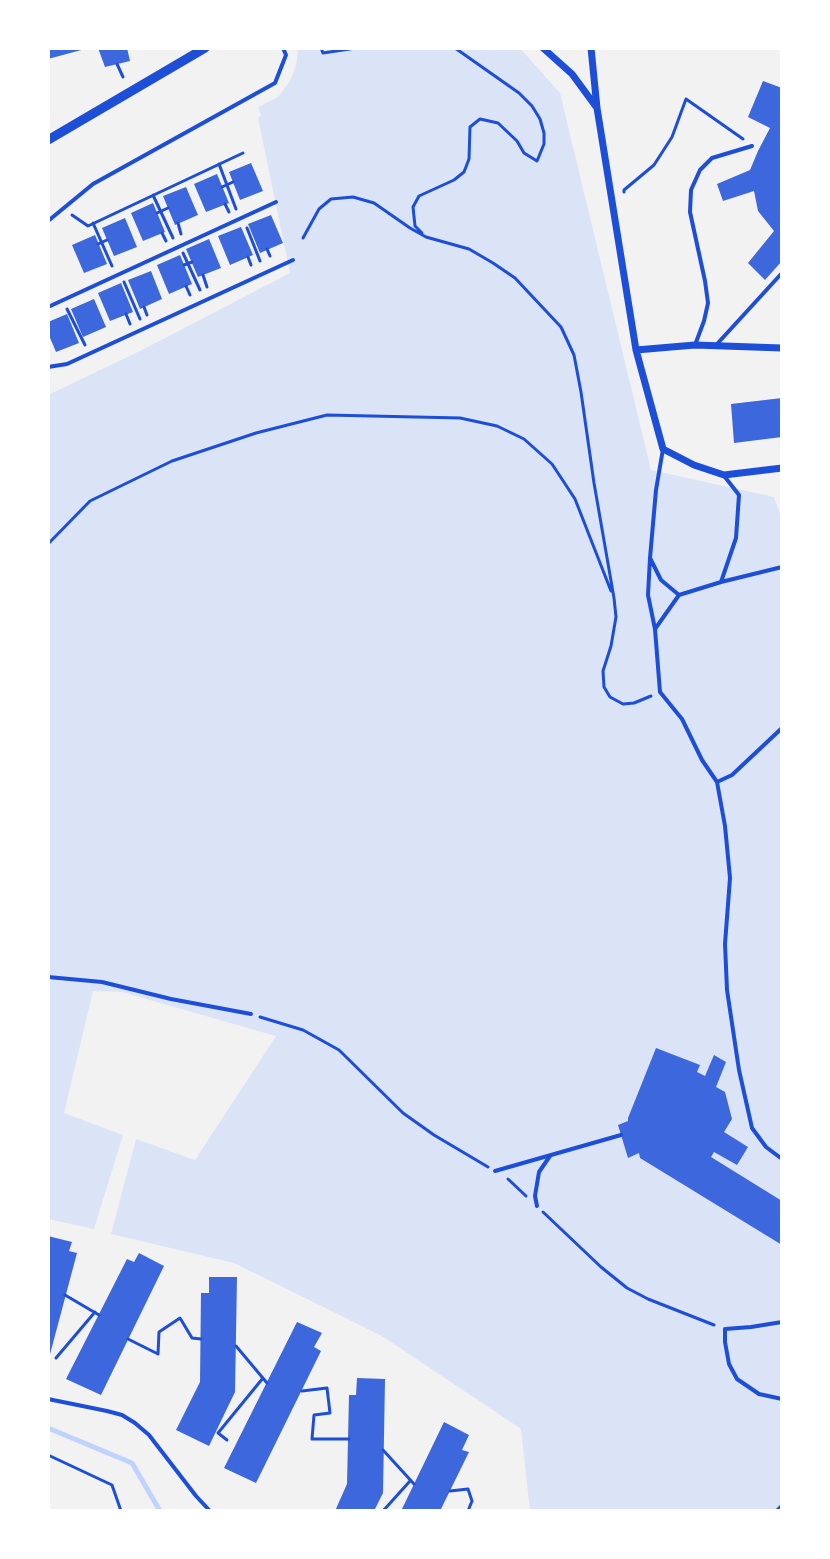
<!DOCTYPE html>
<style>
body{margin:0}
#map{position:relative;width:830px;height:1559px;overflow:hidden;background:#f2f2f2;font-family:"PT Sans",sans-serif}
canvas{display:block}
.frame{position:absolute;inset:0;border:50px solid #fff;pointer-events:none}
</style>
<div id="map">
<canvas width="830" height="1559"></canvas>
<div class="frame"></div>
</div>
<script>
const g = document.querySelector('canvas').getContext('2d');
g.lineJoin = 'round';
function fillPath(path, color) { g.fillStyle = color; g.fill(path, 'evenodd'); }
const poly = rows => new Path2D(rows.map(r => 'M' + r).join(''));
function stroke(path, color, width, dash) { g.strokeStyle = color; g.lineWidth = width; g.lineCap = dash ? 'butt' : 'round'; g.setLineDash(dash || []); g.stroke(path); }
fillPath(poly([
 [297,48,520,48,560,93,651,470,774,497,782,520,782,1511,530,1511,521,1429,382,1336,234,1263,111,1234,136,1139,195,1160,276,1036,122,992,93,991,64,1113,123,1135,94,1229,48,1219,48,395,140,351,290,273,258,118,261,115,258,107,278,97,290,81,296,65,298,53]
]), '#dbe4f7');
stroke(poly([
 [48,1428,132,1463,160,1511]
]), '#bfd3fe', 5);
fillPath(poly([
 [48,48,85,48,85,49,48,59],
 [98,48,127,48,130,61,105,67],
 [763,81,782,88,782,261,765,280,748,263,774,231,758,211,754,191,723,201,717,184,750,170,758,151,770,128,748,117],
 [251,163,263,191,240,200,229,172],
 [217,174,229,203,206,212,194,184],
 [186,187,198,215,175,225,163,196],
 [153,203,165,232,143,241,131,213],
 [271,215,283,243,260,253,248,224],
 [125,218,137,247,114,256,102,228],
 [241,227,253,255,230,265,218,236],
 [95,235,107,264,84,273,72,245],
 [209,239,221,268,198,277,186,249],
 [180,255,192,284,169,294,157,265],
 [151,271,162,299,140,309,128,280],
 [121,283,133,312,110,321,98,293],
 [94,299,106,327,83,337,71,309],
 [67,314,79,343,56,352,48,333,48,322],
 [782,398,782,437,734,443,731,404],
 [656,1048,700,1065,697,1072,705,1076,714,1055,726,1062,716,1087,725,1092,732,1119,724,1132,748,1147,737,1165,714,1152,711,1157,782,1201,782,1245,640,1158,639,1153,628,1158,618,1125,628,1121,628,1118],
 [48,1236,72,1242,69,1251,77,1253,49,1358],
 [139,1253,164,1266,101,1395,66,1379,127,1259,134,1262],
 [209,1277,237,1277,235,1392,209,1446,176,1430,200,1382,201,1293,209,1293],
 [297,1322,322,1333,314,1347,321,1351,256,1483,224,1468],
 [357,1378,385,1379,383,1493,374,1511,335,1511,347,1484,349,1395,356,1395],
 [444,1422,469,1435,462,1450,469,1452,440,1511,401,1511]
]), '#3d67dc');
stroke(poly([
 [321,48,323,53,356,48],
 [117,64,123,77],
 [219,164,236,209],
 [222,187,233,182],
 [624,192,624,190,654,165,672,137,686,99,743,139],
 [153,195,173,238],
 [225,204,229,212],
 [157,213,168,208],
 [72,215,88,226,243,153],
 [93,223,112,266],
 [178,223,181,234],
 [247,228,260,261],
 [162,233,166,241],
 [422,233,415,226,413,207,419,196,454,180,464,172,469,159,470,127,480,119,498,123,517,141,524,153,537,161,544,144,544,133,540,119,532,106,519,93,455,48],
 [303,238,319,209,331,199,353,197,374,203,410,228,426,237,469,249,493,263,515,278,561,327,574,355,581,392,594,483,614,598,616,617,611,646,603,671,604,687,610,697,623,704,634,703,651,696],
 [98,244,107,240],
 [267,249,270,256],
 [183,253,200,290],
 [248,257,251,265],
 [184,265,192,262],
 [203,275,207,287],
 [124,282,140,319],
 [186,286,190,295],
 [144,307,147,315],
 [67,309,85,345],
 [126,314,130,324],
 [48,544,90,501,172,461,256,433,327,415,460,418,497,426,524,439,552,464,575,499,611,591],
 [260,1017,303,1030,339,1050,403,1113,434,1135,488,1167],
 [508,1179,526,1196],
 [543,1212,601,1267,627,1288,648,1299,714,1325],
 [65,1295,99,1315],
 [128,1339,158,1354,159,1332,180,1318,192,1338,201,1339],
 [236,1346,267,1383],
 [56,1358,95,1312],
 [302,1391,327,1388,330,1413,314,1415,312,1439,349,1439],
 [227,1440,218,1433,263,1378],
 [383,1450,414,1484],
 [48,1455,112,1485,121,1511],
 [450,1491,468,1489,472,1501,468,1511],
 [383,1511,410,1481],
 [776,1511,782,1505]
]), '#1d4ed8', 3);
stroke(poly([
 [48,221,93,184,275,83,286,55,283,48],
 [48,307,276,202],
 [717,344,782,273],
 [695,345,704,321,708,303,705,281,690,212,691,190,700,170,712,158,752,146],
 [48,367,67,364,293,260],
 [663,449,656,490,650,558,661,580,679,595],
 [650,558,648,595,655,629,660,692,682,719,702,760,717,782,725,826,730,878,725,944,727,990,739,1070,752,1128,766,1147,782,1159],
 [721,582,782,567],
 [655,629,679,595,721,582,736,538,739,495,725,477],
 [717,782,732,775,782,728],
 [48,977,102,982,171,999,251,1014],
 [495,1171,621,1135],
 [537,1206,535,1196,539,1172,550,1156],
 [782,1322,751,1327,725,1329,725,1342,729,1364,737,1379,759,1394,782,1399],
 [48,1399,107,1411,122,1415,135,1423,149,1435,196,1496,210,1511]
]), '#1d4ed8', 4);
stroke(poly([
 [543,48,572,74,597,108],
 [591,48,597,108,636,350,695,345,782,348],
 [636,350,663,449,694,465,724,475,782,468]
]), '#1d4ed8', 7);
stroke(poly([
 [48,140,205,48]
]), '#1d4ed8', 9);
</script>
